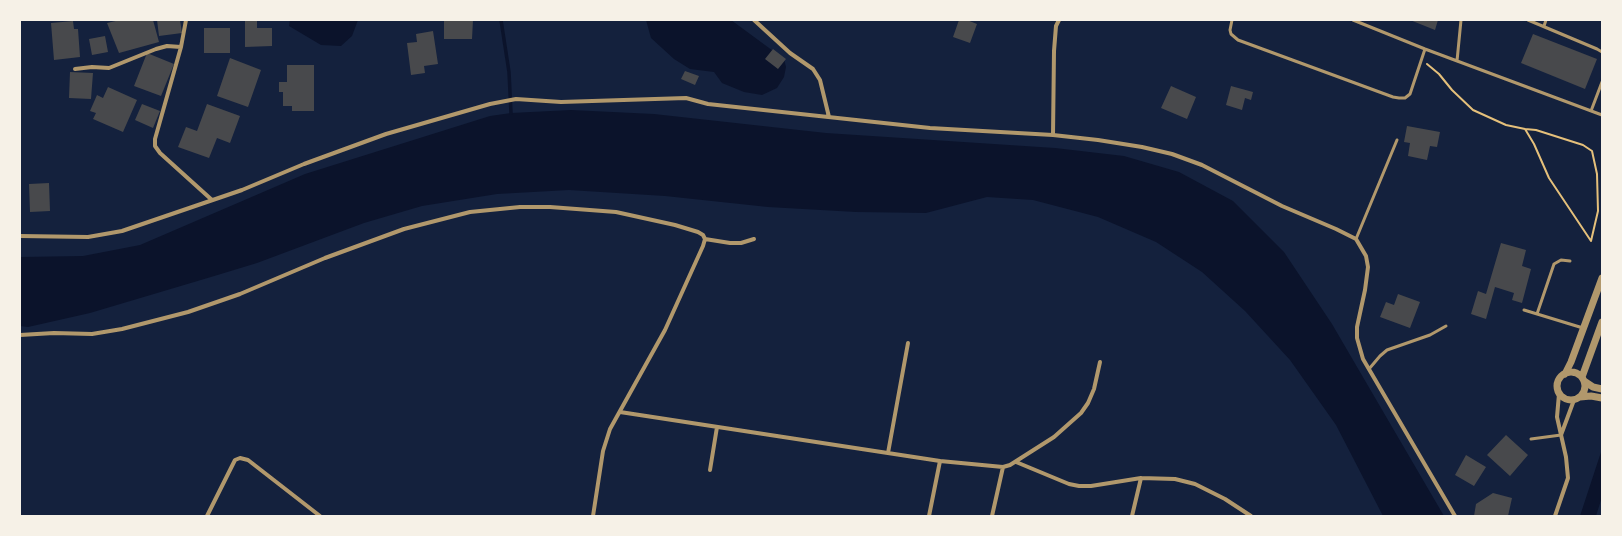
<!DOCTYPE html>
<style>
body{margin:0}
#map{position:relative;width:1622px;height:536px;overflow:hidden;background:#14213d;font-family:Inter,sans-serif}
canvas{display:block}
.frame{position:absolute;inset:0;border:21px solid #f6f1e7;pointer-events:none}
</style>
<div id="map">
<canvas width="1622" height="536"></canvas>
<div class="frame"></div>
</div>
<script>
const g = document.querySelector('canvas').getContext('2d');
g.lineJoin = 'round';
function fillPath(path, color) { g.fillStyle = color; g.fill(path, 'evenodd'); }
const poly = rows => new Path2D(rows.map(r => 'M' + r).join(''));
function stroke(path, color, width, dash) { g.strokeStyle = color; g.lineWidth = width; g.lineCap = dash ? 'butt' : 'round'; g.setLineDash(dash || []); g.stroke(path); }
fillPath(poly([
 [290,20,358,20,352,36,341,46,321,45,289,26],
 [646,20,731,20,784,59,786,67,784,77,777,88,762,95,744,92,722,83,714,72,690,69,674,59,651,38],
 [571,110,654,114,826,133,1055,148,1124,156,1179,172,1233,201,1284,252,1332,324,1444,516,1383,516,1336,425,1290,360,1245,311,1202,272,1156,242,1098,217,1033,200,987,197,926,213,856,212,768,207,665,196,569,190,497,194,422,206,364,223,257,263,211,277,90,313,28,327,20,326,20,257,83,256,140,245,305,174,490,116,511,113],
 [1602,449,1602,497,1596,516,1580,516]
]), '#0b132b');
stroke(poly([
 [501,20,509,72,511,113]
]), '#0b132b', 3.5);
fillPath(poly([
 [120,20,153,20,159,42,119,53,107,23],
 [157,20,180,20,182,33,159,36],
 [245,20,257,20,257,28,272,28,272,46,245,47],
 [444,20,473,20,472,39,444,39],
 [959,20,967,20,977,24,970,43,953,37],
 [1410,20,1438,20,1435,30],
 [73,21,74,29,78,29,80,57,54,60,51,23],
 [204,28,230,28,230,53,204,53],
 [433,31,438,64,424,66,425,73,411,75,407,43,417,42,416,34],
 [1533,34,1597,59,1585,89,1521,63],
 [105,36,108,52,92,55,89,39],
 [773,49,786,59,778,69,765,59],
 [147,53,174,64,161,96,134,86],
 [230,58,261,70,248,107,217,96],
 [287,65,314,65,314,111,292,111,292,106,283,106,283,92,279,92,279,82,287,82],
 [685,71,699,76,695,85,681,79],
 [70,72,93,73,91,99,69,98],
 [1171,86,1196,97,1187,119,1161,108],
 [1231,86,1253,92,1251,100,1245,98,1242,110,1226,105],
 [108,87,137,100,123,132,93,119,96,113,90,111,97,95,103,98],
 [142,104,160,111,153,128,135,120],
 [207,104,240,116,230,143,217,138,209,158,178,147,186,127,197,131],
 [1407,126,1440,132,1437,147,1430,146,1427,160,1408,156,1410,143,1404,142],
 [49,183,50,211,30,212,29,184],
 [1501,243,1526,250,1522,266,1531,269,1522,303,1512,300,1514,293,1495,287,1486,319,1471,314,1478,291,1486,294],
 [1398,294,1420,302,1410,328,1380,317,1386,302,1394,305],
 [1506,435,1528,455,1510,476,1487,455],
 [1466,455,1486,467,1474,486,1455,475],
 [1493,493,1512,498,1508,516,1474,516,1476,504]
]), '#48494c');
stroke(poly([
 [1427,64,1439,74,1452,90,1473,110,1506,125,1525,129,1534,144,1549,178,1591,241],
 [1525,129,1536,130,1583,145,1592,151,1597,174,1598,211,1591,241]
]), '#e5c07b', 2);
stroke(poly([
 [1232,20,1230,30,1231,34,1238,40,1393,97,1399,98,1405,98,1410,94,1425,49],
 [1353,20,1425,49,1602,115],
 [1528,20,1597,49,1602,52],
 [1544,26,1546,20],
 [1457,61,1461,20],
 [1591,111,1602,82],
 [1356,239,1397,140],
 [1524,310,1583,328],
 [1537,314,1554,264,1561,260,1570,261],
 [1369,369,1380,356,1387,350,1430,335,1446,326],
 [1531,439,1561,435]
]), '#b1986c', 3);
stroke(poly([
 [186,20,181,47,155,139,155,146,160,153,212,200],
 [754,20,790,53,813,69,820,80,829,117],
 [75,69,92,67,109,68,156,49,167,46,181,47],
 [1053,135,1054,51,1056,26,1059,20],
 [20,236,88,237,122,231,242,190,304,164,386,134,490,104,516,99,561,102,686,98,708,104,930,128,1053,135,1098,140,1142,147,1172,154,1202,165,1282,206,1336,229,1356,239,1366,256,1368,267,1365,290,1357,327,1357,338,1363,359,1455,516],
 [705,239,730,243,741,243,754,239],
 [20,335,54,333,92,334,122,329,188,312,240,294,325,258,404,229,470,212,520,207,550,207,616,212,675,225,698,232,703,235,705,239],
 [620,412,940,461,1003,467,1010,465,1054,437,1081,413,1088,403,1094,389,1100,362],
 [1561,435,1574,400],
 [888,453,908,343],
 [1016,462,1069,484,1079,486,1091,486,1141,478,1175,479,1195,484,1225,499,1251,516],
 [710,470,717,427],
 [207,516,235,460,240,458,248,460,320,516],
 [593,516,603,451,610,429,665,330,703,246,705,239],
 [929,516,940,461],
 [992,516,1003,467],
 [1132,516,1141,478],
 [1555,516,1568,478,1566,457,1557,417,1559,394]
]), '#b1986c', 4);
stroke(poly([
 '1557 386a14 14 0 1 1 28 0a14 14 0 1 1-28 0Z',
 [1565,374,1571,362,1602,278],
 [1582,377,1602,322],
 [1584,381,1593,387,1602,389],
 [1580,397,1591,396,1602,398]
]), '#b1986c', 7);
</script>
